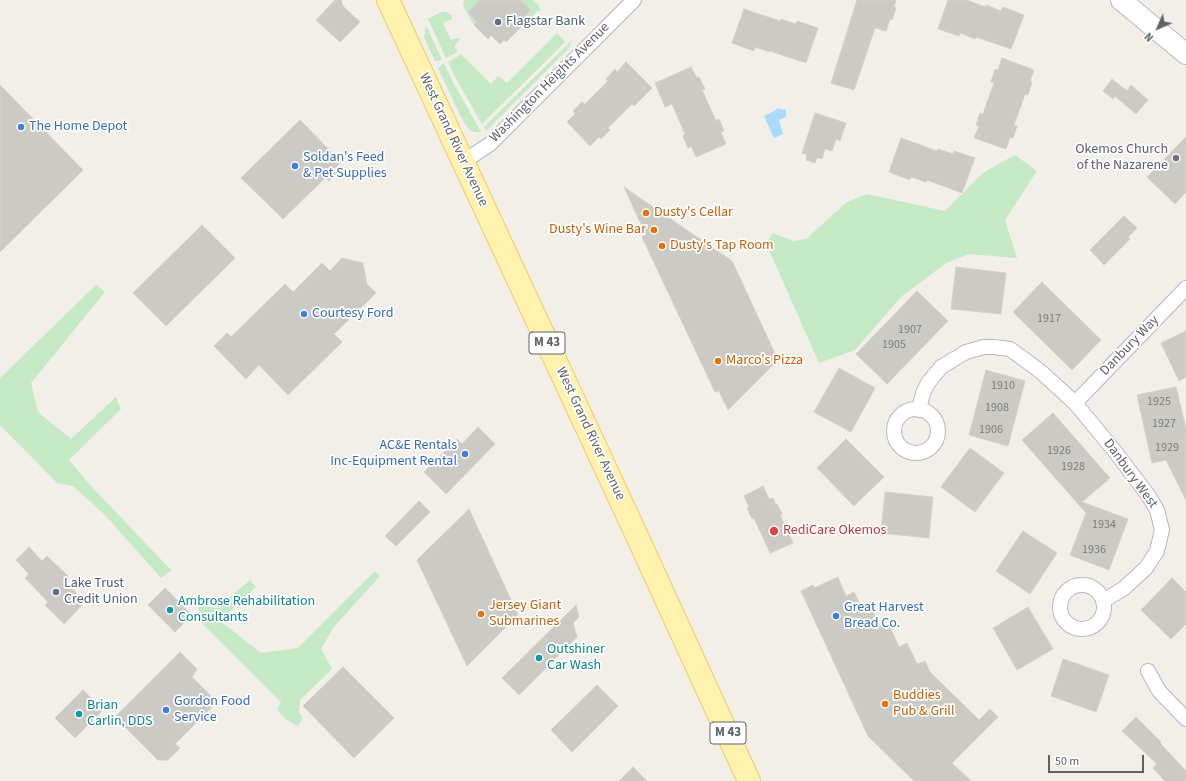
<!DOCTYPE html>
<style>
body{margin:0}
#map{position:relative;width:1186px;height:781px;overflow:hidden;background:#f1efe8;font-family:"Source Sans 3",sans-serif}
canvas{display:block}
.north{position:absolute;left:1138px;top:8px;width:40px;height:40px;-webkit-text-stroke:3px #fff;paint-order:stroke;rotate:225deg;font-size:11px;font-weight:700;line-height:16px;text-align:center;color:#5f6368}
.north::after{content:'';display:block;margin:auto;width:14px;height:18px;background:#5f6368;clip-path:polygon(50% 0,100% 100%,50% 72%,0 100%)}
.scale{position:absolute;left:1048px;top:755px;width:96px;height:18px;box-sizing:border-box;border:2px solid #5f6368;border-top:0;padding-left:5px;font-size:12px;line-height:14px;white-space:nowrap;color:#5f6368;-webkit-text-stroke:3px #fff;paint-order:stroke}
</style>
<div id="map">
<canvas width="1186" height="781"></canvas>
<div class="north">N</div>
<div class="scale">50 m</div>
</div>
<script>
const g = document.querySelector('canvas').getContext('2d');
g.lineJoin = 'round';
function fillPath(path, color) { g.fillStyle = color; g.fill(path, 'evenodd'); }
const poly = rows => new Path2D(rows.map(r => 'M' + r).join(''));
function stroke(path, color, width, dash) { g.strokeStyle = color; g.lineWidth = width; g.lineCap = dash ? 'butt' : 'round'; g.setLineDash(dash || []); g.stroke(path); }
function label(font, color, halo, rows, align = 'center') {
  g.font = font + ' "Source Sans 3",sans-serif'; g.lineWidth = 3.5; g.setLineDash([]); g.textBaseline = 'middle'; g.strokeStyle = halo; g.fillStyle = color; for (const [text, x, y, turn = 0] of rows) {
    g.save(); g.translate(x, y); g.rotate((+turn || 0) * Math.PI / 180); g.textAlign = isNaN(turn) ? turn : align; if (halo) g.strokeText(text, 0, 0); g.fillText(text, 0, 0); g.restore();
  }
}
fillPath(poly([
 [464,0,480,0,468,12,477,22,474,25,463,6],
 [520,0,533,0,539,6,541,12,538,10,529,19,525,16,531,10],
 [441,12,446,12,452,16,452,19,443,23,451,40,458,38,461,38,454,47,458,51,454,54,446,58,428,19],
 [426,25,442,60,435,61,424,37],
 [557,33,565,42,482,124,458,82,448,62,457,57,461,54,491,84,498,76,507,83],
 [572,40,570,47,486,131,484,127],
 [444,63,454,84,481,132,474,132,470,130,464,123,438,68],
 [1015,155,1037,171,1005,220,1017,258,969,254,946,263,902,296,855,350,819,363,766,243,773,233,793,241,806,239,847,202,867,194,945,211,984,172],
 [96,285,105,292,31,383,38,412,71,439,116,397,121,409,69,460,89,484,171,570,161,578,105,515,73,486,57,483,0,425,0,378],
 [375,571,380,576,333,628,321,649,332,669,300,700,299,712,303,718,298,726,287,720,277,710,281,702,202,623,198,606,217,608,250,580,256,587,220,621,261,653,298,648]
]), '#c5e8c5');
fillPath(poly([
 [777,108,786,110,786,117,779,120,783,134,774,138,764,116,776,110]
]), '#aadaff');
const building = poly([
 [335,0,341,0,343,6,360,22,340,42,316,20,335,0],
 [480,0,520,0,531,10,519,22,522,26,506,42,504,40,500,44,491,35,488,39,474,25,477,22,468,12,480,0],
 [857,0,896,0,894,7,896,8,892,20,890,19,886,31,875,28,854,90,831,83,857,0],
 [948,0,966,0,986,7,986,5,1001,11,1003,7,1024,15,1011,49,976,37,975,39,960,33,959,36,938,29,948,0],
 [744,9,780,21,781,19,796,24,797,21,818,28,806,63,770,51,770,52,755,47,754,51,732,43,744,9],
 [1002,58,1034,70,1030,81,1032,82,1028,95,1025,94,1014,125,1017,126,1013,138,1010,137,1006,149,974,138,979,126,976,125,980,113,983,114,994,83,991,82,995,69,998,70,1002,58],
 [626,62,652,88,634,106,632,104,608,128,610,130,601,139,599,137,590,146,567,122,575,114,573,111,582,102,585,104,608,81,606,79,615,69,617,72,626,62],
 [691,67,697,78,699,77,705,89,702,90,716,121,719,119,724,131,721,132,726,144,696,157,691,146,688,148,683,136,685,134,672,104,665,107,655,83,691,67],
 [1112,79,1127,91,1131,85,1148,100,1136,114,1115,96,1113,99,1103,91,1112,79],
 [0,85,83,170,0,252,0,85],
 [815,113,846,123,840,141,836,139,832,151,825,149,822,159,817,158,815,163,806,160,807,154,802,153,815,113],
 [300,120,341,162,332,171,336,174,329,181,325,178,283,219,241,178,300,120],
 [1186,137,1186,192,1175,204,1147,177,1186,137],
 [901,138,937,151,938,149,953,154,954,151,975,158,962,193,927,180,926,182,911,177,910,180,889,172,901,138],
 [624,187,732,261,778,360,728,410,719,391,715,392,642,237,646,235,624,187],
 [1124,216,1137,228,1128,237,1130,239,1104,265,1090,250,1124,216],
 [202,225,235,258,166,326,133,293,202,225],
 [342,258,363,263,367,284,376,293,334,334,342,342,288,395,259,365,246,379,214,346,227,333,231,337,285,284,293,292,322,263,330,271,342,258],
 [956,267,1006,273,1001,314,951,309,956,267],
 [1042,282,1101,340,1072,370,1013,312,1042,282],
 [917,291,948,321,887,384,856,354,917,291],
 [1186,331,1186,377,1179,381,1161,343,1186,331],
 [839,368,875,388,851,432,814,412,839,368],
 [986,370,1025,381,1008,446,969,435,986,370],
 [1176,387,1186,429,1186,500,1166,460,1152,463,1137,395,1176,387],
 [1053,413,1110,478,1082,502,1128,519,1109,570,1070,555,1086,513,1022,440,1053,413],
 [478,427,495,444,446,494,424,472,457,439,462,444,478,427],
 [846,439,884,477,854,506,817,468,846,439],
 [970,448,1004,473,975,512,941,487,970,448],
 [763,486,769,499,773,498,776,505,777,504,782,514,780,515,793,543,770,553,754,518,752,519,747,508,749,507,744,496,763,486],
 [885,492,933,497,929,538,881,533,885,492],
 [419,501,430,512,396,546,385,536,419,501],
 [469,509,518,615,467,666,417,560,469,509],
 [1023,531,1057,553,1030,594,996,571,1023,531],
 [29,547,42,561,47,556,69,577,65,581,85,602,64,624,45,605,48,602,25,578,29,574,16,560,29,547],
 [838,577,846,596,854,592,864,613,872,610,881,628,889,625,899,647,907,643,917,664,925,661,930,672,979,720,990,709,998,717,952,763,971,781,914,781,868,736,801,591,813,585,814,588,838,577],
 [1172,578,1186,592,1186,624,1171,639,1141,610,1172,578],
 [165,588,192,615,175,632,148,605,165,588],
 [576,605,579,617,573,623,577,637,519,695,502,678,576,605],
 [1028,607,1053,649,1017,670,993,628,1028,607],
 [180,652,197,669,192,677,217,702,175,744,180,748,168,760,158,760,115,717,180,652],
 [1063,659,1109,675,1096,712,1051,696,1063,659],
 [343,667,394,718,354,758,303,706,343,667],
 [597,685,618,706,572,752,551,730,597,685],
 [83,690,103,710,75,738,55,718,83,690],
 [1136,717,1161,742,1160,743,1186,771,1186,781,1165,781,1153,768,1157,764,1122,731,1136,717],
 [633,767,647,781,619,781,633,767]
]);
fillPath(building, '#cccac5');
stroke(building, '#d6d1c6', 1);
const street = poly([
 [463,162,490,144,634,0],
 [1075,403,1186,288],
 '894 431a22 22 0 1 1 44 0a22 22 0 1 1-44 0Z',
 [919,410,923,393,928,383,941,367,966,352,984,347,994,347,1010,349,1040,371,1075,403,1113,449,1148,495,1157,510,1162,530,1157,551,1146,568,1123,589,1103,601],
 '1060 607a22 22 0 1 1 44 0a22 22 0 1 1-44 0Z',
 [1148,671,1159,691,1186,719]
]);
const secondary = poly([
 [1121,0,1186,54]
]);
const primary = poly([
 [388,0,637,536,749,781]
]);
stroke(street, '#b5b8bc', 16);
stroke(secondary, '#b6babf', 22);
stroke(primary, '#f2c960', 24);
stroke(street, '#fff', 14);
stroke(secondary, '#fff', 20);
stroke(primary, '#fff2af', 22);
for (const [x, y, r, color] of [
 [498,22,4,"#5c6f8a"],
 [21,127,4,"#3f7fe0"],
 [1176,158,4,"#6b7280"],
 [295,166,4,"#3f7fe0"],
 [646,213,4,"#e8710a"],
 [654,230,4,"#e8710a"],
 [662,246,4,"#e8710a"],
 [304,314,4,"#3f7fe0"],
 [718,361,4,"#e8710a"],
 [465,454,4,"#3f7fe0"],
 [774,531,5,"#e0444e"],
 [56,592,4,"#5c6f8a"],
 [170,610,4,"#0f9aa8"],
 [481,614,4,"#e8710a"],
 [836,616,4,"#3f7fe0"],
 [539,658,4,"#0f9aa8"],
 [885,704,4,"#e8710a"],
 [166,710,4,"#3f7fe0"],
 [79,714,4,"#0f9aa8"]
]) { const dot = new Path2D(); dot.arc(x, y, r, 0, 2 * Math.PI); g.fillStyle = color; g.fill(dot); stroke(dot, '#fff', 1.5); }
label('12px', '#7a7d7f', null, [
 ["1917",1049,319],
 ["1907",910,330],
 ["1905",894,345],
 ["1910",1003,386],
 ["1925",1159,402],
 ["1908",997,408],
 ["1927",1164,424],
 ["1906",991,430],
 ["1929",1167,448],
 ["1926",1059,451],
 ["1928",1073,467],
 ["1934",1104,525],
 ["1936",1094,550]
]);
for (const [x, y, w] of [
 [547,343,36],
 [728,733,36]
]) { const box = new Path2D(); box.roundRect(x - w / 2, y - 11, w, 22, 3); g.fillStyle = '#fff'; g.fill(box); stroke(box, '#5f6368', 1); }
label('bold 13px', '#5f6368', null, [
 ["M 43",547,343],
 ["M 43",728,733]
]);
label('14px', '#4e5e75', '#fff', [
 ["Flagstar Bank",506,22],
 ["Lake Trust",64,584],
 ["Credit Union",64,600]
], 'left');
label('14px', '#5f6368', '#fff', [
 ["Washington Heights Avenue",550,83,-45],
 ["West Grand River Avenue",453,140,65],
 ["Danbury Way",1130,346,-46],
 ["West Grand River Avenue",590,434,65],
 ["Danbury West",1130,474,54]
]);
label('14px', '#366cbe', '#fff', [
 ["The Home Depot",29,127],
 ["Soldan's Feed",303,158],
 ["& Pet Supplies",303,174],
 ["Courtesy Ford",312,314],
 ["AC&E Rentals",457,446,"right"],
 ["Inc-Equipment Rental",457,462,"right"],
 ["Great Harvest",844,608],
 ["Bread Co.",844,624],
 ["Gordon Food",174,702],
 ["Service",174,718]
], 'left');
label('14px', '#5b616d', '#fff', [
 ["Okemos Church",1168,150],
 ["of the Nazarene",1168,166]
], 'right');
label('14px', '#c56008', '#fff', [
 ["Dusty's Cellar",654,213],
 ["Dusty's Wine Bar",646,230,"right"],
 ["Dusty's Tap Room",670,246],
 ["Marco's Pizza",726,361],
 ["Jersey Giant",489,606],
 ["Submarines",489,622],
 ["Buddies",893,696],
 ["Pub & Grill",893,712]
], 'left');
label('14px', '#be3a42', '#fff', [
 ["RediCare Okemos",783,531]
], 'left');
label('14px', '#0d838f', '#fff', [
 ["Ambrose Rehabilitation",178,602],
 ["Consultants",178,618],
 ["Outshiner",547,650],
 ["Car Wash",547,666],
 ["Brian",87,706],
 ["Carlin, DDS",87,722]
], 'left');
</script>
